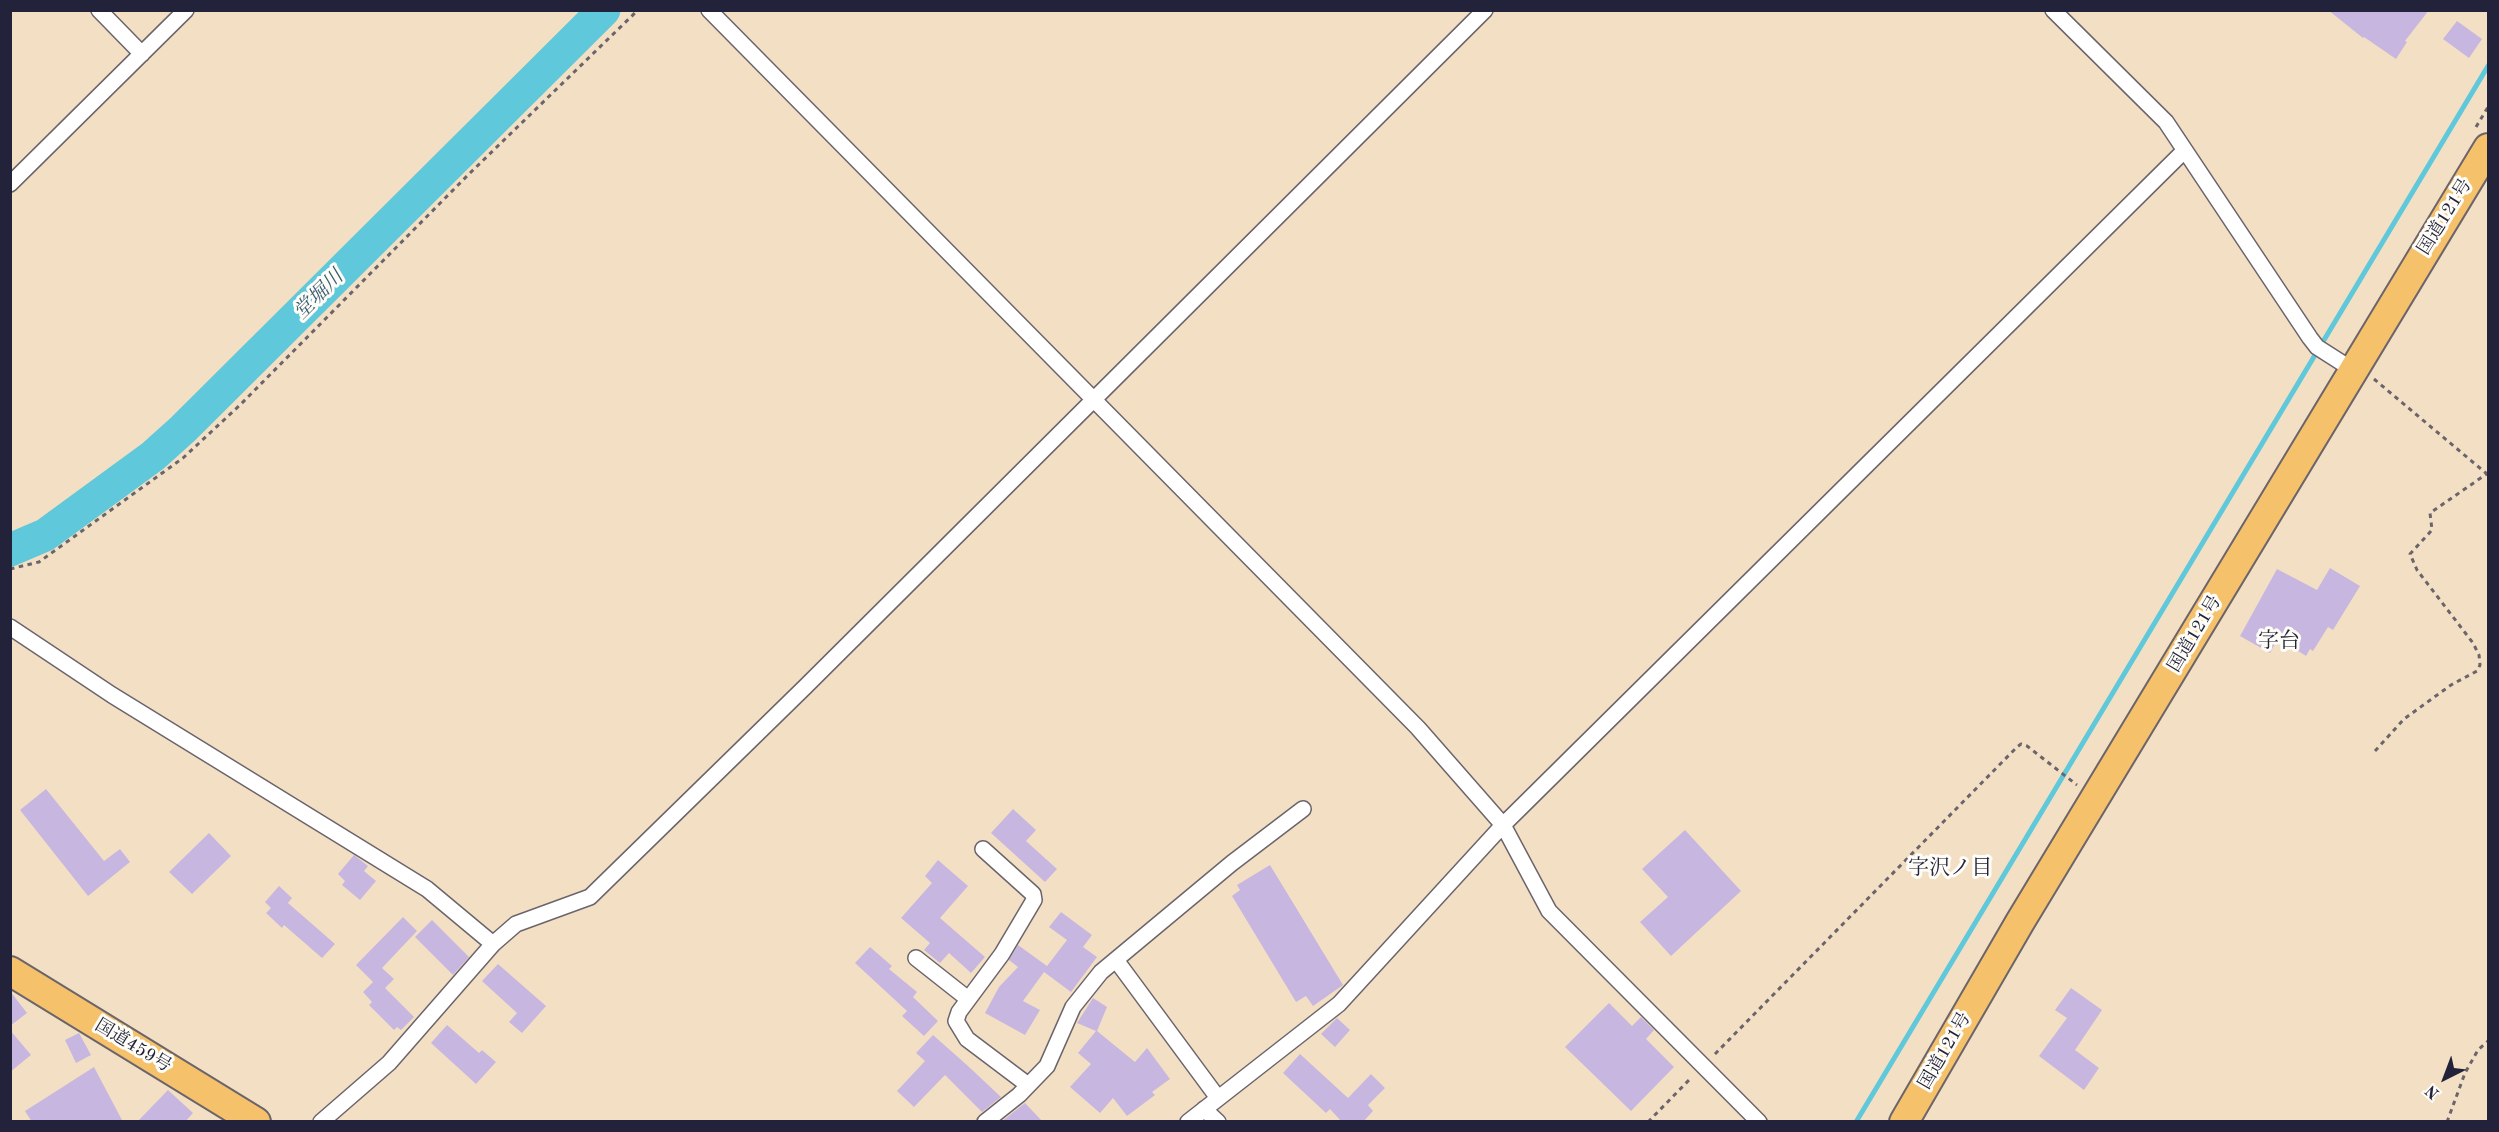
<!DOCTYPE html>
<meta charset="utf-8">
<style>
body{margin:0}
#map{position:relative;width:2499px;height:1132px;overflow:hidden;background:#f3e0c4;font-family:"Old Standard TT",serif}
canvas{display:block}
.frame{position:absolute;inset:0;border:12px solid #22223b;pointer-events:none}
.north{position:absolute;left:2415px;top:1048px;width:60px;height:60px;-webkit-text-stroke:4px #fdfcf7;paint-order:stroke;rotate:222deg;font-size:16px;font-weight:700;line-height:24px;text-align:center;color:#22223b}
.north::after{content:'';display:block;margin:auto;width:21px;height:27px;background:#22223b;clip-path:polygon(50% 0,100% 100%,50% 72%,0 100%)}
</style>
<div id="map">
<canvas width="2499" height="1132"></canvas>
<div class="frame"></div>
<div class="north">N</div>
</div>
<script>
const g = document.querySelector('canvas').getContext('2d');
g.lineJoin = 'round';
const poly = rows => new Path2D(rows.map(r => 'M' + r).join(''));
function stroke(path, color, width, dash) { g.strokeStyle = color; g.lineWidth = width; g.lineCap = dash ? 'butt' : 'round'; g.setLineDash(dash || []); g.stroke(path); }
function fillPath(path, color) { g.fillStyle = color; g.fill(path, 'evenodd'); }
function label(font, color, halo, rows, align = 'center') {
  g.font = font + ' "Old Standard TT","Noto Serif JP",serif'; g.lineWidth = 6; g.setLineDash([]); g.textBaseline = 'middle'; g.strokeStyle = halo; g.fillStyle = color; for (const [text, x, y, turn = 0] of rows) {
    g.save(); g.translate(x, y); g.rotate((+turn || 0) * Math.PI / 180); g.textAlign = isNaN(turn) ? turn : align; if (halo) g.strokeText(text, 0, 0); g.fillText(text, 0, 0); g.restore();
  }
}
stroke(poly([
 [1856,1122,2488,66]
]), '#5fc8da', 5);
stroke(poly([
 [10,550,45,535,153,456,183,429,604,10]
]), '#5fc8da', 33);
fillPath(poly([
 [2328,10,2429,10,2405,41,2407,42,2396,59,2364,37,2363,38],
 [2457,21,2482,39,2469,58,2443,39],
 [2330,568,2360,586,2333,630,2328,627,2313,651,2310,649,2306,656,2278,638,2270,653,2240,636,2277,569,2317,590],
 [46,789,104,861,120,849,130,862,88,896,20,810],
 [1013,809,1036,830,1026,841,1057,869,1045,882,991,833],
 [1685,830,1741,891,1671,956,1640,922,1668,897,1642,869],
 [209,833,231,856,192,894,169,872],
 [354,855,368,866,364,871,376,881,360,900,342,885,345,881,338,874],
 [938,860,968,886,940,918,985,957,971,973,949,953,940,963,924,950,930,943,901,918,932,883,925,876],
 [1270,865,1343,985,1313,1006,1306,996,1296,1002,1232,896,1240,890,1237,885],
 [279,886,292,898,288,903,335,944,322,958,284,925,282,928,266,913,271,908,265,902],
 [1061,912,1092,935,1083,947,1097,957,1071,992,1044,972,1023,1001,1040,1010,1025,1035,985,1013,999,987,1018,967,1009,960,1018,945,1047,966,1067,940,1049,927],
 [403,917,417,931,382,968,394,979,385,988,414,1017,401,1030,397,1027,394,1030,369,1005,372,1002,363,992,373,982,356,965],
 [432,920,469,957,453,975,415,937],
 [870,947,892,966,889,969,917,992,913,997,938,1021,924,1036,902,1016,907,1011,855,963],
 [498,964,546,1006,522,1033,509,1022,517,1013,482,981],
 [2071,988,2102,1010,2075,1050,2099,1068,2084,1090,2039,1056,2067,1018,2055,1010],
 [10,991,27,1013,10,1026],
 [1093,998,1107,1007,1097,1031,1135,1062,1147,1048,1170,1079,1152,1092,1155,1095,1127,1116,1113,1098,1100,1113,1070,1087,1091,1064,1078,1053,1096,1031,1077,1023],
 [1609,1003,1632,1026,1641,1017,1654,1030,1646,1039,1674,1067,1631,1111,1565,1047],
 [1337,1018,1350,1030,1335,1047,1321,1034],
 [447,1025,479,1053,482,1050,496,1062,476,1084,431,1043],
 [10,1030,31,1055,10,1072],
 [79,1033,91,1055,76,1063,65,1040],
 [933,1035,968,1066,1001,1097,982,1112,945,1075,914,1107,897,1091,925,1061,916,1053],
 [1300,1054,1348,1098,1371,1074,1385,1088,1368,1105,1373,1111,1363,1122,1342,1122,1330,1109,1326,1113,1283,1073],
 [94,1067,123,1122,32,1122,25,1111],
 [168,1090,193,1113,185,1122,137,1122],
 [1025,1103,1043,1122,1001,1122]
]), '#c7b6df');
const street = poly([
 [99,10,142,54],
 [709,10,1418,728,1503,825,1549,911,1759,1122],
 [2053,10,2166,122,2310,338,2317,347,2353,370],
 [10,184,186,10],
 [10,627,112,695,427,889,493,944],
 [983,849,1033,894,1034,900,1002,954,959,1012,956,1021,967,1039,1028,1085],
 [916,958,968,999],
 [1116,960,1218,1098],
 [1204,1109,1218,1122],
 [321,1122,389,1063,493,944,516,924,590,897,805,687,1485,10],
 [985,1122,1019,1095,1047,1066,1073,1007,1101,972,1232,863,1303,809],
 [1188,1122,1339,1004,1503,825,2184,151]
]);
const highway = poly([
 [10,971,256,1122],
 [1904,1122,2020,922,2488,148]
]);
stroke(street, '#6b646b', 18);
stroke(highway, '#6b646b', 32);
stroke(poly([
 [2476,127,2488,107],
 [2374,379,2487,474],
 [10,569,39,562,183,458,240,405,469,174,638,10],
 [2375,751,2404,719,2451,685,2477,671,2480,665,2479,655,2473,643,2417,570,2410,554,2432,530,2430,513,2488,473],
 [1715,1054,2017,747,2021,744,2027,746,2077,785],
 [1648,1122,1691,1078],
 [2447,1122,2465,1073,2478,1050,2488,1041]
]), '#6b646b', 3, [4.5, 4.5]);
stroke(street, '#fff', 15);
stroke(highway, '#f5c16b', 28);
label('18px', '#22223b', '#fdfcf7', [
 ["国道121号",2445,217,-58],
 ["国道121号",2195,634,-59],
 ["国道459号",133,1046,31],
 ["国道121号",1945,1051,-60]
]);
label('italic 20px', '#375c73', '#fdfcf7', [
 ["堂堀川",319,295,-45]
]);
label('21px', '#22223b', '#fdfcf7', [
 ["字台",2279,641],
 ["字沢ノ目",1950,868]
]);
</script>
